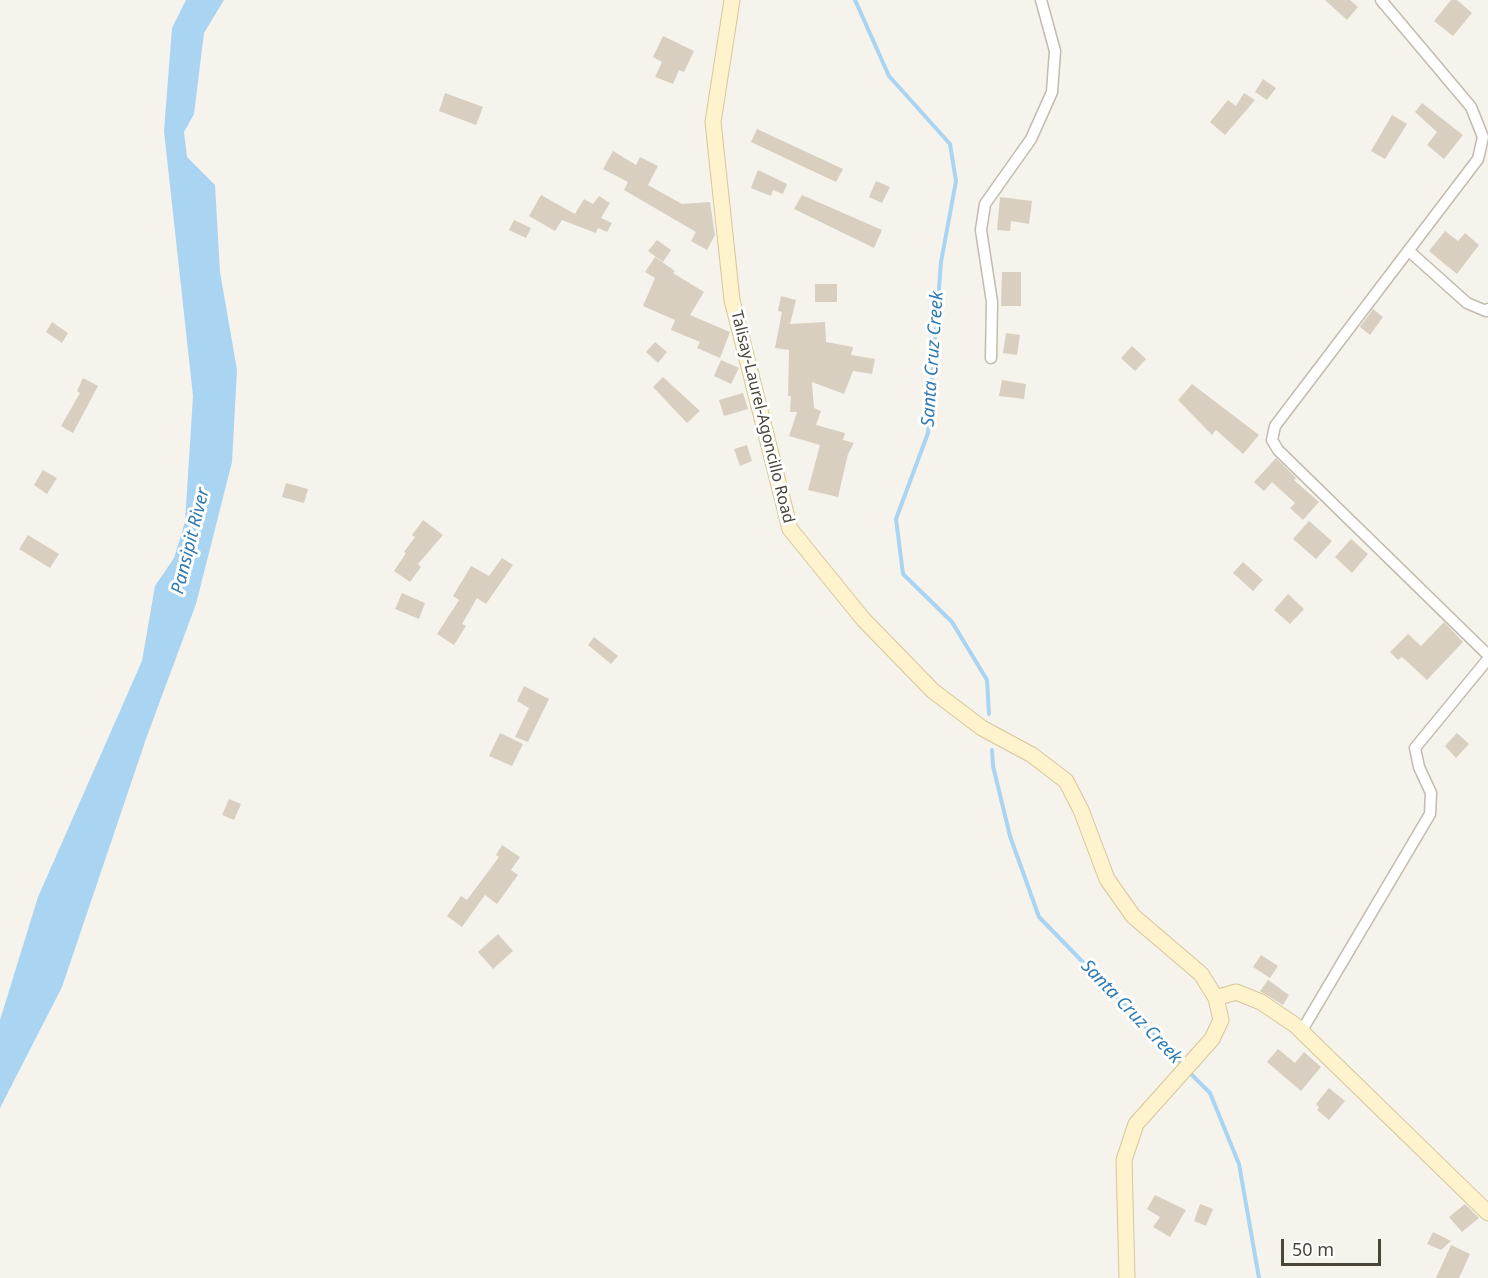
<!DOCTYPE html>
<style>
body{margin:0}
#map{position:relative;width:1488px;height:1278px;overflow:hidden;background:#f6f3ec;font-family:"Noto Sans",sans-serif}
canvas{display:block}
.scale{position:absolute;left:1281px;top:1239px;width:100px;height:27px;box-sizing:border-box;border:3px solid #4b4439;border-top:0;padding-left:8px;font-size:18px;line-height:21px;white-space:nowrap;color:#4b4439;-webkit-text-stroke:4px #fff;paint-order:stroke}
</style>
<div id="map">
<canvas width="1488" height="1278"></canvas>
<div class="scale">50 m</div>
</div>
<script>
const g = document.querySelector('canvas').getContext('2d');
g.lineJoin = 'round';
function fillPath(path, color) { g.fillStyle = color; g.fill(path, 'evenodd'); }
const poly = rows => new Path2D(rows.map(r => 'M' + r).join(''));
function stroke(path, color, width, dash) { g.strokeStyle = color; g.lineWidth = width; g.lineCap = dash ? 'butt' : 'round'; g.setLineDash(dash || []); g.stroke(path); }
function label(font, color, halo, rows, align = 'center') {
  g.font = font + ' "Noto Sans",sans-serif'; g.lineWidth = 6; g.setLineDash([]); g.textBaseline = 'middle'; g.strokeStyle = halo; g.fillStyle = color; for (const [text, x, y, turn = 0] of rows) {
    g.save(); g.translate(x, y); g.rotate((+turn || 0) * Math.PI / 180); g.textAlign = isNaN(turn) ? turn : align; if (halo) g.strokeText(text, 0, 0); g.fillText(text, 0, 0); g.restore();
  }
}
fillPath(poly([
 [186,0,224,0,204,33,194,114,184,132,187,157,215,185,220,272,237,370,232,462,196,604,147,736,62,987,0,1108,0,1020,38,897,142,661,155,586,174,558,185,522,193,396,164,131,172,28]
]), '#a9d4f2');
stroke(poly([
 [855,0,889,76,950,144,956,181,941,262,928,433,896,519,903,574,952,622,987,680,989,714],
 [992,750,993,766,1010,836,1039,917,1183,1065],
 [1188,1071,1210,1093,1239,1164,1259,1278]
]), '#a9d4f2', 4);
fillPath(poly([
 [1325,0,1350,0,1358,7,1347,20],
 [1451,0,1457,0,1472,13,1453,36,1434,21],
 [663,36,694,51,684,72,679,70,673,84,655,77,662,62,653,57],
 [1263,79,1276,88,1267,100,1255,92],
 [445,93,483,107,476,125,439,111],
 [1244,93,1255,100,1225,135,1210,122,1228,100,1236,106],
 [1422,103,1463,135,1444,159,1427,145,1437,132,1415,112],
 [1392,115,1407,124,1385,159,1371,151],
 [757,129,843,169,836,182,751,142],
 [613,151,636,165,640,157,658,166,648,185,682,204,710,202,715,235,707,250,691,241,696,232,624,190,628,182,603,169],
 [758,170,787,184,783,194,773,190,771,196,751,188],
 [876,181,890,187,882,203,869,197],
 [541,195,575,214,584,199,593,204,599,196,610,203,601,218,612,223,607,232,598,228,596,233,562,220,555,231,529,216],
 [802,195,882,230,874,248,794,209],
 [1000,197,1032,201,1029,224,1011,221,1010,231,997,230],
 [514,220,531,228,526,238,509,230],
 [1445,231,1458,241,1465,233,1479,245,1457,274,1429,251],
 [657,240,671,250,663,262,648,251],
 [655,257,675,271,673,273,704,292,690,315,730,332,720,358,697,348,700,342,671,330,675,320,643,306,655,278,645,272],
 [1002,272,1021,272,1021,306,1001,306],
 [815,284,837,284,837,302,815,302],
 [781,296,796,300,790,324,825,322,826,342,853,347,851,355,875,359,872,374,853,371,844,394,812,382,814,408,821,411,816,425,845,433,843,440,854,443,848,454,838,497,808,490,820,445,789,436,797,412,790,412,791,396,788,396,789,350,775,348,782,312,778,311],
 [1373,309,1383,317,1370,335,1360,327],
 [52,322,68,333,62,343,46,332],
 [1006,333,1020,335,1017,355,1003,353],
 [655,342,667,352,658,363,646,352],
 [1132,346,1146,359,1135,371,1121,358],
 [721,360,739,368,731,384,714,376],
 [663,377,700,411,687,423,653,387],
 [83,378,98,386,73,433,61,426,80,393,77,391],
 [1002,380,1026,384,1024,399,999,396],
 [1192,384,1259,435,1243,454,1216,430,1212,435,1178,400],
 [743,393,748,409,724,416,719,400],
 [747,445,752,461,740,466,734,449],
 [1276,458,1296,478,1294,480,1319,502,1303,520,1290,508,1295,503,1272,482,1264,491,1254,482],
 [43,470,57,478,47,494,34,485],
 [286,483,308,489,304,503,282,497],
 [423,520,443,535,418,564,421,567,410,582,394,571,406,553,404,552,415,537,412,535],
 [1309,521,1332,541,1316,559,1293,539],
 [28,535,59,554,50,568,19,549],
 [1351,539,1368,554,1352,573,1335,557],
 [502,558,513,565,486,604,477,598,462,624,466,626,454,645,437,634,459,600,453,596,471,566,489,576],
 [1243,562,1263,580,1253,591,1233,573],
 [402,593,425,603,419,619,395,609],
 [1288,594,1304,609,1290,624,1274,610],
 [1444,622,1463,642,1427,680,1402,657,1398,660,1390,652,1408,634,1421,646],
 [594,637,618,656,611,664,588,645],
 [524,686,549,699,528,742,515,737,529,708,517,701],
 [500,733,523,744,512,766,489,756],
 [1457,733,1469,744,1456,758,1445,746],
 [229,799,241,804,234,820,222,815],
 [502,845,520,857,511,870,518,875,497,904,485,895,462,927,447,916,461,896,467,900,499,857,496,855],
 [498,934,513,951,493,969,478,952],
 [1261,955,1278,966,1270,978,1253,967],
 [1268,980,1289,995,1283,1005,1260,991],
 [1278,1049,1295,1063,1304,1052,1321,1067,1301,1091,1267,1062],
 [1329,1088,1345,1101,1329,1120,1317,1110,1319,1107,1316,1104],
 [1155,1195,1186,1210,1170,1237,1153,1227,1160,1217,1147,1209],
 [1200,1204,1213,1209,1206,1226,1194,1221],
 [1465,1204,1479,1218,1462,1232,1449,1217],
 [1433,1232,1451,1241,1441,1250,1427,1244],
 [1451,1245,1470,1254,1459,1278,1436,1278]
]), '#d8cfc1');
const street = poly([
 [1381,0,1471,107,1483,137,1478,159,1275,426,1272,440,1278,450,1488,655],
 [1409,251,1467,303,1486,311,1488,309],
 [991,358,992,302,981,230,985,204,1031,139,1052,92,1055,51,1041,0],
 [1301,1032,1430,814,1431,793,1419,767,1415,748,1488,659]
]);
const secondary = poly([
 [732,0,713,122,732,300,790,529,863,619,933,691,982,728,1032,755,1066,781,1081,810,1107,879,1133,916,1201,974,1216,998,1221,1020,1212,1039,1136,1124,1124,1160,1127,1278],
 [1216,998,1236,992,1261,1002,1295,1025,1488,1213]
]);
stroke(street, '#c2bbae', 13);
stroke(secondary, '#d6c79b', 17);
stroke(street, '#fff', 10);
stroke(secondary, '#fff3cd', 15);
label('16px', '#4b4439', '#fff', [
 ["Talisay-Laurel-Agoncillo Road",762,417,76]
]);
label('italic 18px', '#2e7ab2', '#fff', [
 ["Santa Cruz Creek",933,359,-86],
 ["Pansipit River",191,541,-76],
 ["Santa Cruz Creek",1131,1012,46]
]);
</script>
